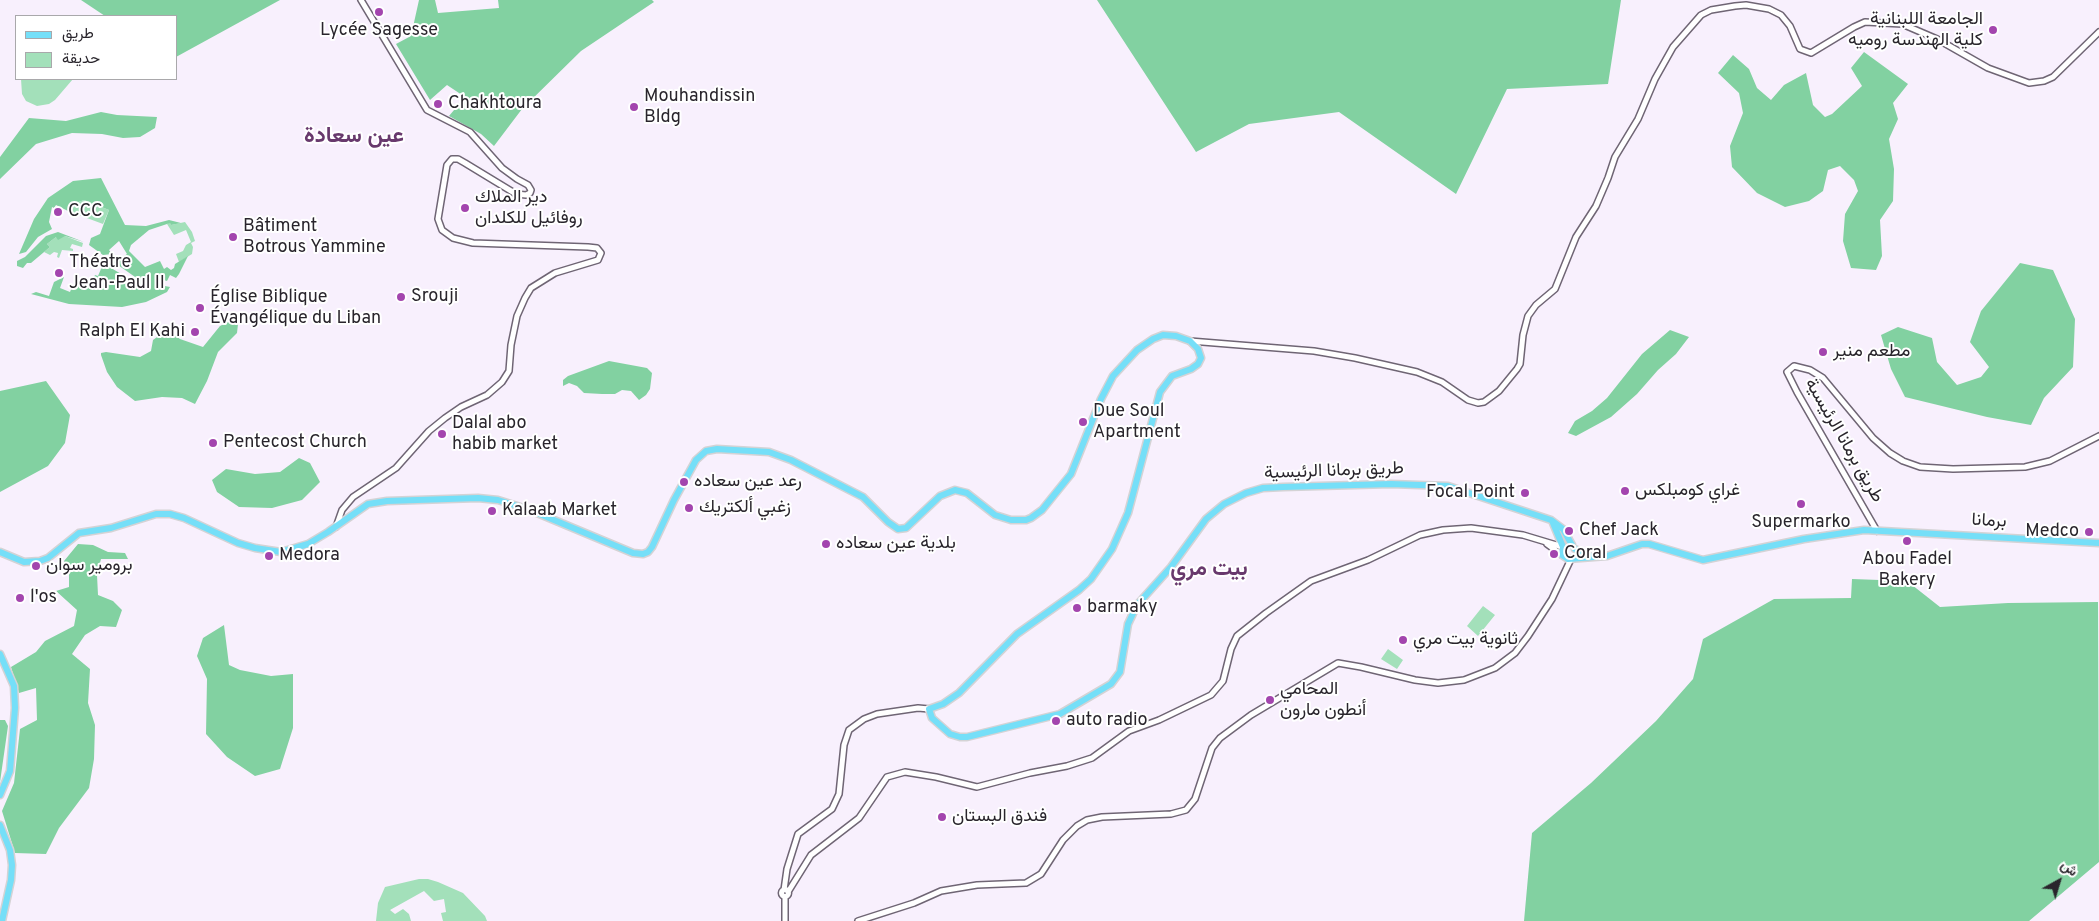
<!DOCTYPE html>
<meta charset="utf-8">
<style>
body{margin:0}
#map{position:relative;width:2099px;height:921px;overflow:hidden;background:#f8f0fd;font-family:Overpass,Vazirmatn,sans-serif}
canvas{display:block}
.legend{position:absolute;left:15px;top:15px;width:162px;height:65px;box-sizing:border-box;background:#fff;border:1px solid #a9a8ab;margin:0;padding:6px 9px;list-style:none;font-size:15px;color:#29252c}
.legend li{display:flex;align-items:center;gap:10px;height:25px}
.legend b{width:25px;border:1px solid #a9a8ab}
.north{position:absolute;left:2034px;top:856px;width:50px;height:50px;-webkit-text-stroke:4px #fff;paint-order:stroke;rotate:39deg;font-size:14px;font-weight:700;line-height:20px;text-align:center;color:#29252c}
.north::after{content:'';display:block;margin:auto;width:18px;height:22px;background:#29252c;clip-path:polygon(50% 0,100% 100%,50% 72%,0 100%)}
</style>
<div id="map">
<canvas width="2099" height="921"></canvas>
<ul class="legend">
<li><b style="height:6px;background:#75dff8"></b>طريق</li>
<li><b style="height:14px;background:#a3e0ba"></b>حديقة</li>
</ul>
<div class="north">ش</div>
</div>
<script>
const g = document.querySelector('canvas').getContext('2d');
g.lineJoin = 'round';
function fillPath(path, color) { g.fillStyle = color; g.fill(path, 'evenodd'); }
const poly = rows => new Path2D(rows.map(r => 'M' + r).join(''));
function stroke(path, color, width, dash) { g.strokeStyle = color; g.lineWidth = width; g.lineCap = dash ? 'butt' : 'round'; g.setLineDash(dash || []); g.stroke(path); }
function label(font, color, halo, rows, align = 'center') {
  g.font = font + ' Overpass,Vazirmatn,sans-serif'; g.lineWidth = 4; g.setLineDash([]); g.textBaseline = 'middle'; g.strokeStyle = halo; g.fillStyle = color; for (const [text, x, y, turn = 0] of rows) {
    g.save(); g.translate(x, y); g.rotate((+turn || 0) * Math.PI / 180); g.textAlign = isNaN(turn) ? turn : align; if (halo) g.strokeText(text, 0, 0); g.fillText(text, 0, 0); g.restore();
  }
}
fillPath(poly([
 [21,79,73,79,55,100,49,104,37,106,26,101,22,94],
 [84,200,109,210,103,224,68,211,70,205],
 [170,222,171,225,185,222,192,232,195,241,191,243,193,247,192,254,179,262,176,254,183,251,186,245,191,242,186,230,174,235,167,224],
 [65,236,83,243,82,247,72,244,70,248,73,249,73,251,62,250,59,258,57,257,58,253,54,252,50,255,44,252,50,247,47,244,56,237],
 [1483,606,1495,615,1478,636,1467,626],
 [1388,649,1403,660,1397,669,1381,659],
 [419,879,428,879,438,882,463,893,485,916,487,921,443,921,441,913,446,912,444,899,434,901,424,891,390,910,395,914,403,909,409,914,411,921,376,921,378,903,385,887]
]), '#a3e0ba');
fillPath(poly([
 [81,0,280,0,176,57,176,16,105,16],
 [419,0,435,0,438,13,499,8,498,0,652,0,654,2,581,51,522,109,494,146,481,134,449,116,465,97,447,85,430,100,396,44,411,36],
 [1097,0,1621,0,1608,84,1507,89,1456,194,1339,112,1249,124,1196,152],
 [1864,52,1908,84,1893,103,1898,119,1889,139,1894,169,1893,201,1880,220,1882,256,1876,270,1851,268,1843,241,1845,214,1858,191,1854,180,1840,166,1828,170,1823,191,1809,201,1785,207,1757,193,1732,167,1730,146,1743,113,1739,93,1718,73,1733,55,1749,69,1757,88,1771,100,1784,85,1806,73,1813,105,1825,117,1832,114,1862,86,1851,68],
 [101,112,117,115,157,117,155,128,140,137,123,138,102,134,72,133,36,144,0,179,0,157,29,118,66,121],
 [101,178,125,225,146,226,169,220,181,223,171,225,170,223,149,230,131,245,129,251,145,267,160,261,164,269,167,267,171,270,174,268,175,264,188,256,179,274,176,278,170,275,167,281,160,279,165,286,170,287,167,292,146,302,122,307,69,304,31,294,36,292,49,296,54,282,64,277,60,288,70,292,72,287,70,285,79,285,82,278,86,278,85,281,91,284,95,275,98,276,106,257,111,260,120,259,127,254,119,241,109,250,112,254,103,255,89,245,91,238,100,234,109,210,84,200,70,205,68,211,56,205,54,208,52,207,49,222,52,229,38,237,26,252,19,254,34,219,48,198,73,181],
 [115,263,138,279,135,286,123,277,123,275,111,268],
 [58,232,84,242,65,236,58,240,56,237,47,244,50,247,31,263,27,263,23,268,17,266,17,261,25,257,46,236],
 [2020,263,2053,270,2075,319,2073,367,2044,398,2031,425,1987,417,1905,397,1891,369,1881,335,1898,327,1932,338,1937,362,1957,385,1981,377,1989,367,1970,342,1981,311],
 [232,320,238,324,237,333,218,352,207,381,195,404,182,398,162,397,135,401,117,387,107,372,101,355,101,353,106,352,140,357,151,351,153,340,164,332,171,332,180,339,203,347,220,326],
 [1670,330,1689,337,1676,354,1658,370,1637,394,1611,417,1576,436,1568,433,1575,421,1592,411,1607,398,1642,354],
 [609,361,647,368,652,373,650,389,646,395,639,400,631,391,622,390,615,394,602,394,584,393,577,386,569,383,563,386,563,380,568,376],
 [46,381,70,415,65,443,48,466,0,492,0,391],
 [299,458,310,463,320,482,302,500,272,508,239,507,217,492,212,480,226,469,255,474,280,472],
 [78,544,93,545,108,552,125,553,128,559,101,559,97,575,98,595,113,601,122,610,116,627,100,626,85,635,72,654,90,669,88,703,95,725,94,759,89,788,59,828,46,854,15,853,2,811,14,783,20,729,37,720,36,688,19,693,11,667,36,652,45,641,74,626,77,610,56,591,69,587,69,573,64,561],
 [1852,579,1907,581,1940,607,2008,603,2098,602,2099,862,2029,921,1524,921,1532,833,1591,783,1656,721,1693,679,1703,639,1774,599,1851,598],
 [224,625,229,665,240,670,271,676,293,674,293,728,280,769,255,776,227,757,206,734,207,679,197,656,203,638],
 [0,720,5,720,8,726,0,782]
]), '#82d1a1');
const minor = poly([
 [1190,341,1314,351,1355,358,1417,372,1442,382,1468,400,1478,403,1484,402,1499,391,1517,369,1520,364,1523,335,1528,316,1536,305,1555,289,1576,237,1596,206,1608,178,1615,157,1638,119,1655,79,1673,47,1701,15,1711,10,1735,6,1746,5,1769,9,1781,15,1790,26,1800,49,1811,53,1854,27,1865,22,1902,24,1937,39,1988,68,2029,83,2044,81,2053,77,2099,32],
 [336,527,342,510,353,497,396,468,429,431,445,418,461,407,487,395,502,382,509,371,511,345,517,316,525,298,531,288,555,273,598,260,601,253,597,248,588,247,473,243,453,238,442,230,438,219,447,165,452,159,458,159,465,163,516,194,526,195,530,193,531,190,528,185,517,179,502,168,470,132,427,110,361,0],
 [1877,531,1797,392,1787,372,1794,366,1810,370,1823,378,1873,438,1890,453,1903,461,1920,467,1953,469,2025,467,2050,461,2099,436],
 [1547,544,1562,555],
 '781.5 893a3.5 3.5 0 1 1 7 0a3.5 3.5 0 1 1-7 0Z',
 [784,890,787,869,798,834,832,809,839,794,844,745,849,730,864,719,877,714,918,708,929,709],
 [788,892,811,855,859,818,887,777,905,772,936,777,977,787,1030,773,1067,766,1092,758,1129,731,1159,720,1211,695,1223,681,1231,649,1237,636,1266,613,1311,581,1368,560,1420,535,1443,530,1471,528,1523,535,1563,547],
 [785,921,785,897],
 [858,921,914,903,941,891,977,885,1026,883,1041,874,1063,840,1077,826,1087,820,1102,817,1171,814,1186,810,1195,799,1212,748,1220,738,1251,715,1338,663,1361,667,1415,680,1438,683,1464,680,1495,668,1515,653,1528,636,1552,599,1571,559]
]);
const major = poly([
 [1553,523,1563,547],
 [1563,547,1562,555,1568,559,1607,556,1642,544,1649,544,1703,560,1804,539,1864,530,2099,543],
 [1575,549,1590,556],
 [0,552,24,562,40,561,48,558,79,533,111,528,156,514,170,514,184,518,238,543,255,548,281,552,308,544,328,532,368,504,387,501,478,498,498,500,530,510,633,553,643,554,648,552,652,547,674,500,696,460,706,451,717,449,769,452,791,460,863,497,888,522,898,529,906,528,940,496,955,490,967,493,995,515,1011,520,1026,520,1031,518,1042,510,1071,474,1101,399,1113,376,1137,350,1153,339,1163,335,1176,336,1190,341,1198,349,1201,358,1198,364,1191,369,1172,376,1160,392,1128,513,1112,549,1091,579,1079,590,1017,634,959,693,943,704,929,709,932,718,950,734,960,737,967,737,1060,714,1111,684,1120,672,1128,624,1137,605,1171,567,1206,519,1224,504,1246,493,1263,488,1283,487,1391,484,1448,486,1551,520,1563,529,1572,545],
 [0,654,14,686,15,708,10,771,0,795],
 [0,825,10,850,12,865,11,880,2,921]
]);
stroke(minor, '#6f6574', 8);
stroke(major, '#d4d3d5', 9);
stroke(minor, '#fff', 5);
stroke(major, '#75dff8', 6);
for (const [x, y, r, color] of [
 [379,12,5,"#a345ae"],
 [1993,30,5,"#a345ae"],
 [438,104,5,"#a345ae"],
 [634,107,5,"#a345ae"],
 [465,208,5,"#a345ae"],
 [58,212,5,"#a345ae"],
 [233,237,5,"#a345ae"],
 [59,273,5,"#a345ae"],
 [401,297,5,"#a345ae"],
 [200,308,5,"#a345ae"],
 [195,332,5,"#a345ae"],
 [1823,352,5,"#a345ae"],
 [1083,422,5,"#a345ae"],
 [442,434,5,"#a345ae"],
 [213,443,5,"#a345ae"],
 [684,482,5,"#a345ae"],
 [1625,491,5,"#a345ae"],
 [1525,493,5,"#a345ae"],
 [1801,504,5,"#a345ae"],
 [689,508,5,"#a345ae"],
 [492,511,5,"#a345ae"],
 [1569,531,5,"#a345ae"],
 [2089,532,5,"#a345ae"],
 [1907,541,5,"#a345ae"],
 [826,544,5,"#a345ae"],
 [1554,554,5,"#a345ae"],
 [269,556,5,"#a345ae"],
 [36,566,5,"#a345ae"],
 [20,598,5,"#a345ae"],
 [1077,608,5,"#a345ae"],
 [1403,640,5,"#a345ae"],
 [1270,700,5,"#a345ae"],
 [1056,721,5,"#a345ae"],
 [942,817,5,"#a345ae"]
]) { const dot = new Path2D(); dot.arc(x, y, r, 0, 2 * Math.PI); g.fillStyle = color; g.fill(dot); stroke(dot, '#fff', 2); }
label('18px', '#29252c', '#fff', [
 ["الجامعة اللبنانية",1983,20,"right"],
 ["كلية الهندسة روميه",1983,41,"right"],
 ["Lycée Sagesse",379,31,"center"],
 ["Mouhandissin",644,97],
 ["Bldg",644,118],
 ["Chakhtoura",448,104],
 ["دير الملاك",475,198],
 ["روفائيل للكلدان",475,219],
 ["CCC",68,212],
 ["Bâtiment",243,227],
 ["Botrous Yammine",243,248],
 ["Théatre",69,263],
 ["Jean-Paul II",69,284],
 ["Srouji",411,297],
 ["Église Biblique",210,298],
 ["Évangélique du Liban",210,319],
 ["Ralph El Kahi",185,332,"right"],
 ["مطعم منير",1833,352],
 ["Due Soul",1093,412],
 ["Apartment",1093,433],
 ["Dalal abo",452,424],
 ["habib market",452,445],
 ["Pentecost Church",223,443],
 ["رعد عين سعاده",694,482],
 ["غراي كومبلكس",1635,491],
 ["Focal Point",1515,493,"right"],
 ["زغبي ألكتريك",699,508],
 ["Kalaab Market",502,511],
 ["Supermarko",1801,523,"center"],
 ["Chef Jack",1579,531],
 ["Medco",2079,532,"right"],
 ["بلدية عين سعاده",836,544],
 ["Coral",1564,554],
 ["Medora",279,556],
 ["Abou Fadel",1907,560,"center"],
 ["Bakery",1907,581,"center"],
 ["برومير سوان",46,566],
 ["l'os",30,598],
 ["barmaky",1087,608],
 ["ثانوية بيت مري",1413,640],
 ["المحامي",1280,690],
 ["أنطون مارون",1280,711],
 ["auto radio",1066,721],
 ["فندق البستان",952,817]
], 'left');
label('18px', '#29252c', '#fff', [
 ["طريق برمانا الرئيسية",1843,441,60],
 ["طريق برمانا الرئيسية",1334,472,-2],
 ["برمانا",1989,522,3]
]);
label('bold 22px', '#68396d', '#fff', [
 ["عين سعادة",354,138],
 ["بيت مري",1209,571]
]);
</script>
